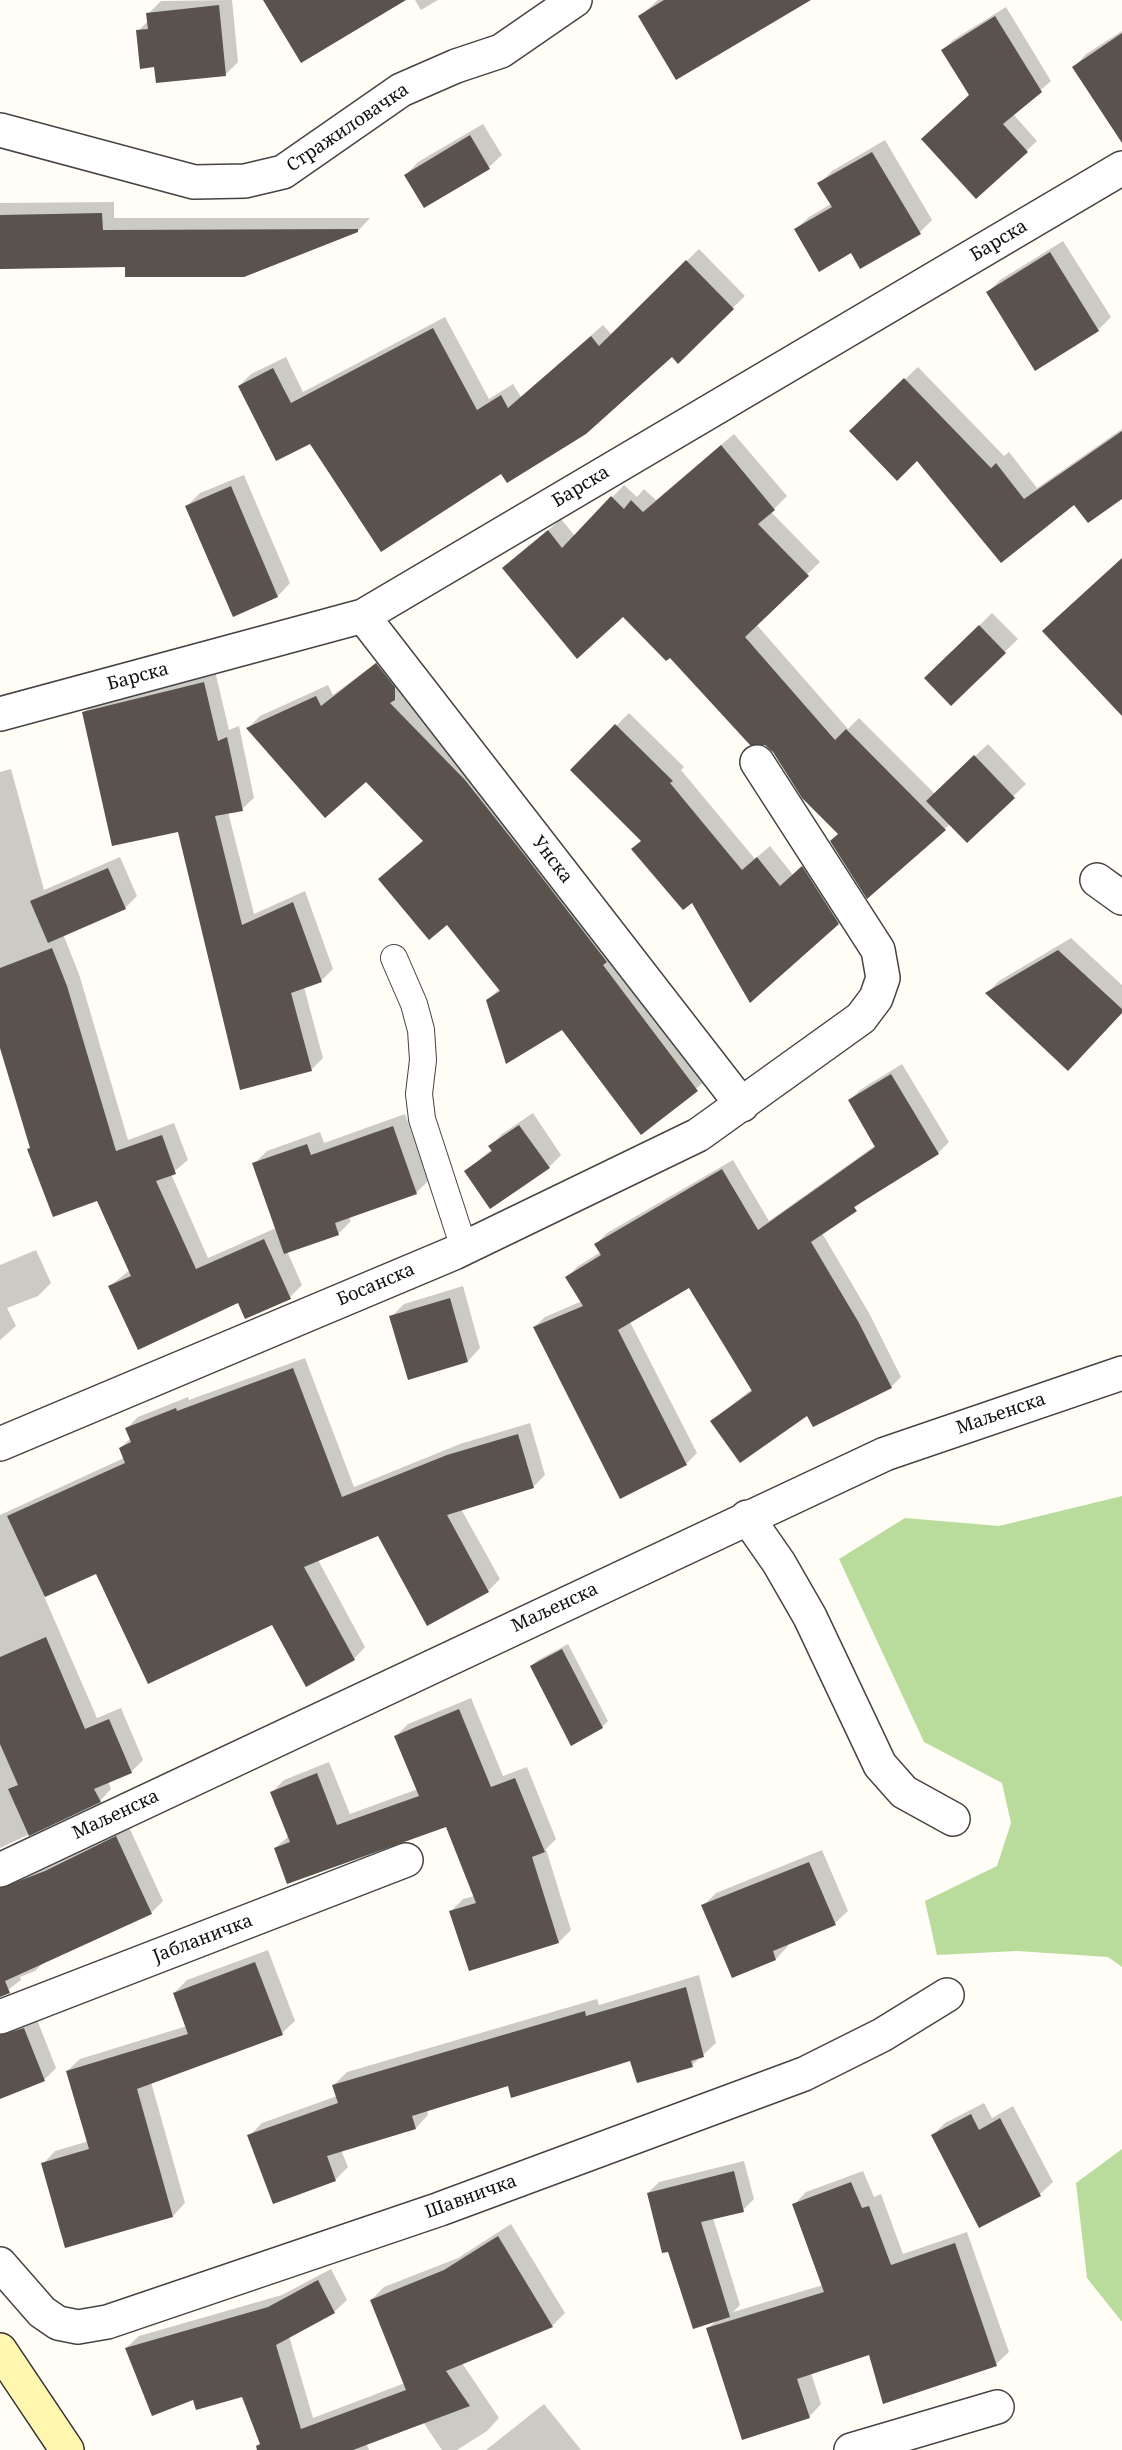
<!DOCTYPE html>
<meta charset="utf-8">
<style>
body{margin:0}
canvas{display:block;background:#fffdf5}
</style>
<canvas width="1122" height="2450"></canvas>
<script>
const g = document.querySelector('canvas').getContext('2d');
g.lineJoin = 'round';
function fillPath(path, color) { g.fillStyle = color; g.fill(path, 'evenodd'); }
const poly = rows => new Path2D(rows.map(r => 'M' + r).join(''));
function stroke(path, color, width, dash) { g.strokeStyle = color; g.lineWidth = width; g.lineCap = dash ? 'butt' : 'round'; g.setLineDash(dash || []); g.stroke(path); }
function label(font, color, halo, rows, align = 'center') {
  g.font = font + ' "Noto Serif",serif'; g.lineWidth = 6; g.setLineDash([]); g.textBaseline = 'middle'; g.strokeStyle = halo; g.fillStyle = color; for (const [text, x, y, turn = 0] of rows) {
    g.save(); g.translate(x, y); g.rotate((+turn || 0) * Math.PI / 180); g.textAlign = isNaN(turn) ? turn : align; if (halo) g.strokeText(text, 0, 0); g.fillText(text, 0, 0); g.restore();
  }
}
fillPath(poly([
 [1122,1496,1122,1967,1108,1957,1017,1951,937,1955,925,1901,997,1866,1011,1823,1002,1783,924,1742,839,1559,905,1518,999,1526],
 [1122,2149,1122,2322,1087,2278,1076,2183]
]), '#b9dc9c');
fillPath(poly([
 [232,0,238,62,226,74,156,65,138,31,149,20,148,14,161,1],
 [415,0,438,0,421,10],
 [658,0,810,0,640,16],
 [1006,7,1051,81,1013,114,1037,141,977,197,971,94,943,50,953,40],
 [1122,31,1122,106,1074,67,1086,54],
 [483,124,502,155,489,167,425,206,406,175,418,162],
 [885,140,932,220,920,232,852,251,796,229,809,217,831,204,819,184,832,171],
 [114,202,114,218,370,218,358,231,126,265,0,269,0,203],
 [1063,241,1111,317,1098,330,988,292,1000,280],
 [699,249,745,296,678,362,672,355,502,472,310,442,239,386,251,374,286,357,303,392,445,317,489,399,513,384,521,397,603,325,612,335],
 [918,367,1004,456,1009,452,1037,488,1122,429,1122,497,1074,503,1001,561,918,458,863,419],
 [734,434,787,496,771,512,820,562,756,624,848,729,859,718,935,794,988,744,1026,784,967,841,950,824,868,897,840,833,774,751,670,657,623,615,504,568,561,519,575,536,624,485,637,497,644,489,656,500],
 [244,475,290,583,278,596,187,506,200,493],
 [992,613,1018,639,951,704,926,678],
 [389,653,709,1078,641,1133,562,1028,488,1000,500,988,447,923,380,879,424,840,366,780,248,728,260,716,328,685,333,695],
 [215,671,229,730,239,726,254,798,242,809,228,812,254,914,305,891,333,969,321,981,304,987,323,1058,311,1070,179,830,84,712,96,701],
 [629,713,684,767,681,770,755,859,770,846,793,875,815,855,850,911,838,923,693,900,642,840,572,770],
 [11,769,44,890,120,857,137,896,125,908,63,934,79,974,128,1140,174,1123,188,1160,171,1174,208,1258,276,1228,254,1164,267,1151,320,1132,324,1143,405,1114,429,1180,416,1193,349,1217,351,1221,338,1234,287,1251,302,1285,290,1297,239,1301,110,1286,130,1270,97,1199,31,1147,0,1027,0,772],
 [1071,938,1122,985,1122,1012,987,993,999,981],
 [902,1064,949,1142,938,1153,866,1199,822,1233,869,1313,901,1377,891,1387,808,1413,712,1421,752,1389,689,1286,630,1322,697,1453,686,1464,534,1327,545,1317,582,1301,567,1277,578,1266,601,1252,596,1244,607,1233,733,1160,769,1221,876,1145,850,1100,860,1090],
 [533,1113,561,1155,549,1167,466,1171,492,1149,490,1146,502,1134],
 [36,1250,51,1283,38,1296,7,1308,16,1326,0,1340,0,1265],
 [463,1286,480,1348,468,1361,391,1317,404,1304],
 [305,1358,354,1487,460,1444,530,1423,545,1475,533,1487,461,1509,500,1579,488,1591,379,1534,318,1560,365,1647,354,1659,273,1623,97,1572,44,1596,97,1718,121,1708,143,1760,131,1772,108,1781,111,1789,100,1801,0,1848,0,1515,124,1458,120,1448,131,1438,127,1428,138,1417,188,1397,189,1400],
 [568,1644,608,1721,602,1727,531,1666,538,1660],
 [471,1698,503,1776,527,1767,556,1839,546,1849,571,1930,559,1942,451,1911,463,1899,475,1896,447,1825,275,1848,289,1836,272,1792,284,1780,329,1762,350,1814,418,1789,396,1736,408,1724],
 [128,1825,163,1901,151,1913,45,1961,35,1971,20,1977,21,1980,0,1996,0,1872],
 [822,1850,848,1911,835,1923,787,1943,788,1946,776,1959,733,1976,703,1906,716,1893],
 [268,1950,295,2021,282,2033,151,2082,185,2203,173,2216,43,2164,55,2151,89,2141,67,2071,80,2059,187,2026,174,1993,187,1980],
 [699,1975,716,2043,692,2065,631,2060,509,2084,427,2110,428,2115,416,2128,341,2150,348,2167,335,2180,249,2136,262,2123,337,2096,334,2085,347,2072,597,1999,599,2005],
 [36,2017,56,2068,44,2080,0,2098,0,2020],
 [984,2103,992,2118,1013,2106,1053,2182,1040,2194,979,2226,933,2135,945,2123],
 [744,2161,754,2199,743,2210,713,2218,740,2305,733,2312,823,2285,794,2205,806,2192,863,2171,874,2197,881,2194,903,2254,967,2232,1009,2352,996,2364,870,2353,811,2373,821,2404,809,2417,708,2328,717,2320,648,2193,659,2182],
 [511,2224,565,2313,552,2326,462,2363,499,2418,487,2431,457,2450,442,2450,423,2422,366,2443,369,2450,264,2450,243,2395,194,2398,126,2348,139,2336,282,2295,331,2269,347,2300,334,2312,289,2336,313,2418,405,2383,371,2300,384,2287,458,2258],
 [544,2404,581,2450,486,2450]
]), '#0003');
fillPath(poly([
 [263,0,406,0,301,63],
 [664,0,811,0,676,80,638,16],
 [219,5,226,76,156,83,154,67,140,69,136,30,148,29,146,13],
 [995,16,1042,92,1003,124,1028,152,976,199,921,139,969,95,941,50],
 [1122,33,1122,143,1072,67],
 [470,135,490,169,424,208,404,175],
 [872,152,921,234,860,269,851,253,819,272,794,229,832,207,817,183],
 [102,213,103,230,358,229,358,232,244,277,125,277,125,267,0,269,0,215],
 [1050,252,1099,331,1035,371,986,292],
 [686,260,734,309,678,364,672,357,586,434,507,483,501,474,381,552,310,444,276,461,238,386,273,368,291,403,433,328,477,410,501,395,508,408,591,336,599,346],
 [904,378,991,468,996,463,1024,499,1122,431,1122,499,1088,523,1074,505,1001,563,917,461,897,481,849,431],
 [721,445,775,510,758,524,809,576,745,637,835,740,846,729,946,830,867,899,830,841,838,834,802,798,773,752,765,745,750,745,670,658,666,661,623,617,577,659,502,568,548,530,562,548,611,496,624,509,631,500,643,512],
 [231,486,278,597,233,617,185,506],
 [1122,558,1122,716,1042,631],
 [979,625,1006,653,951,706,924,678],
 [376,663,395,687,395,700,390,703,465,780,526,857,607,962,603,965,698,1091,641,1135,562,1030,506,1064,486,1000,500,991,447,925,429,940,378,879,423,841,366,782,325,818,246,728,316,696,321,706],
 [204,682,218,741,227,737,243,811,215,816,242,925,293,902,322,982,291,993,312,1071,240,1090,178,832,112,846,82,712],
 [615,724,673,781,670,783,742,870,757,857,780,886,802,866,839,924,750,1003,692,903,683,910,631,849,641,841,570,770],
 [974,755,1015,798,967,843,926,801],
 [108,868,126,909,48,943,30,901],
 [52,948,67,986,116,1151,162,1135,176,1174,156,1181,196,1269,264,1239,291,1299,245,1319,238,1303,138,1350,108,1286,131,1276,97,1201,53,1217,27,1149,30,1148,0,1048,0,968],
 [1058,950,1122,1009,1122,1013,1068,1071,985,993],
 [891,1074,939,1154,854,1207,857,1211,811,1242,859,1323,892,1388,813,1427,807,1416,740,1463,710,1421,752,1391,689,1288,618,1330,687,1465,620,1499,533,1327,583,1306,565,1277,601,1255,594,1244,722,1169,758,1230,875,1147,848,1100],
 [519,1125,550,1168,490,1209,464,1171,492,1151,488,1146],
 [393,1126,417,1194,335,1223,339,1235,284,1254,252,1163,307,1144,311,1155],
 [450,1298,468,1362,408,1380,389,1316],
 [293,1368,342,1497,447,1455,518,1434,534,1488,447,1515,489,1592,427,1626,378,1536,304,1567,355,1660,306,1687,272,1625,148,1684,96,1574,45,1597,7,1516,125,1463,119,1448,131,1442,125,1428,176,1408,177,1411],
 [46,1637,85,1729,109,1719,132,1773,94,1789,101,1802,29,1836,8,1789,18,1785,0,1744,0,1657],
 [562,1649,603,1728,571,1746,530,1666],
 [459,1709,491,1787,515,1778,545,1852,532,1857,559,1943,469,1971,449,1911,476,1903,446,1827,287,1884,274,1848,290,1842,270,1792,317,1773,337,1825,419,1796,394,1736],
 [116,1836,152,1914,5,1981,10,1993,0,1997,0,1888,45,1871],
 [809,1862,836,1925,773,1951,776,1960,732,1978,701,1905],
 [255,1962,283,2035,137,2089,173,2217,65,2248,41,2163,89,2149,66,2071,188,2034,173,1993],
 [686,1987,704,2057,691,2061,693,2067,637,2083,630,2061,511,2098,508,2086,412,2116,416,2129,327,2156,336,2181,273,2204,247,2135,338,2103,332,2085,585,2011,586,2016],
 [24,2028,45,2081,0,2099,0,2035],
 [971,2114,979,2130,1000,2118,1041,2196,979,2228,931,2135],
 [734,2171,744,2212,701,2222,730,2317,693,2329,668,2252,662,2253,647,2193],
 [851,2182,862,2208,869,2206,891,2265,955,2243,997,2366,883,2404,869,2355,797,2379,810,2418,742,2440,706,2328,824,2292,792,2204],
 [498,2236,553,2327,446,2371,470,2406,353,2450,257,2450,256,2446,260,2444,242,2397,196,2410,193,2400,152,2416,125,2348,268,2307,318,2280,335,2313,276,2345,301,2429,406,2390,370,2300,444,2270]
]), '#5a524d');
const service = poly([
 [394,958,414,1004,421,1030,423,1060,419,1094,422,1119,464,1248]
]);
const minor = poly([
 [0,130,194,182,245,181,283,172,401,90,456,66,501,51,575,0],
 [363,616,742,1105],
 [0,714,363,616,1122,168],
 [1097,880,1122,898],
 [0,1444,454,1253,698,1135,861,1018,876,998,883,978,878,950,757,762],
 [747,1517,779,1563,810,1617,880,1765,904,1792,953,1819],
 [0,1870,885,1454,1122,1373],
 [0,2017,406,1860],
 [0,2264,42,2312,58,2323,78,2327,107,2322,440,2209,804,2074,882,2035,947,1995],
 [851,2450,997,2407]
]);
const secondary = poly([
 [0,2350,67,2450]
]);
stroke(service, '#444', 28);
stroke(minor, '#444', 36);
stroke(secondary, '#333', 36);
stroke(service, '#fff', 26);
stroke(minor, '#fff', 33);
stroke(secondary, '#fff6b0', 33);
label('18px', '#111', '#fff', [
 ["Стражиловачка",348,128,-34],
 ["Барска",999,241,-31],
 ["Барска",581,487,-31],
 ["Барска",138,677,-15],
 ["Унска",552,860,52],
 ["Босанска",376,1285,-23],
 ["Маљенска",1001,1414,-19],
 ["Маљенска",555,1608,-25],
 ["Маљенска",116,1815,-25],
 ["Јабланичка",203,1939,-21],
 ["Шавничка",471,2197,-20]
]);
</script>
